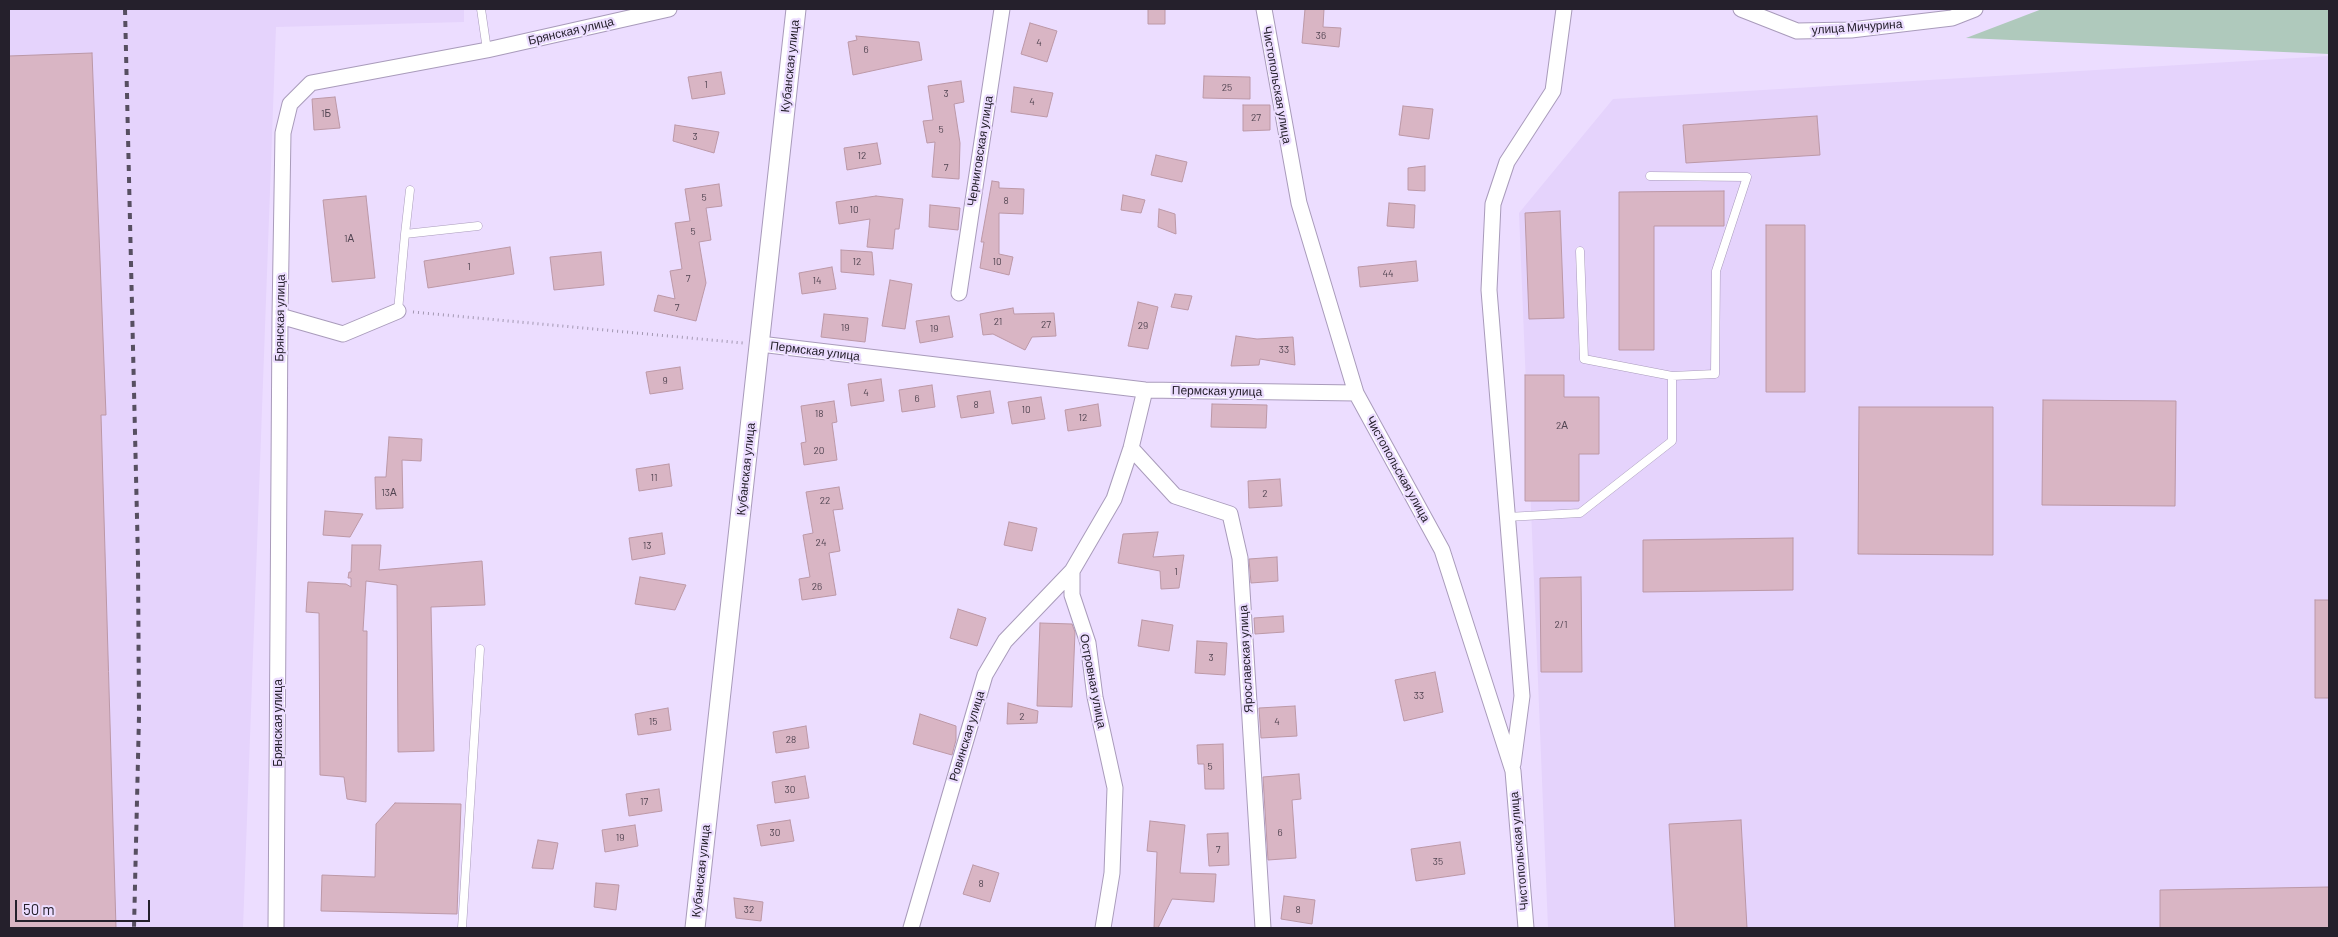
<!DOCTYPE html>
<meta charset="utf-8">
<style>
body{margin:0}
#map{position:relative;width:2338px;height:937px;overflow:hidden;background:#ecddff;font-family:Barlow,sans-serif}
canvas{display:block}
.frame{position:absolute;inset:0;border:10px solid #25202c;pointer-events:none}
.scale{position:absolute;left:15px;top:900px;width:135px;height:22px;box-sizing:border-box;border:2px solid #25202c;border-top:0;padding-left:6px;font-size:15px;line-height:18px;white-space:nowrap;color:#25202c;-webkit-text-stroke:4px #ecddff;paint-order:stroke}
</style>
<div id="map">
<canvas width="2338" height="937"></canvas>
<div class="frame"></div>
<div class="scale">50 m</div>
</div>
<script>
const g = document.querySelector('canvas').getContext('2d');
g.lineJoin = 'round';
function fillPath(path, color) { g.fillStyle = color; g.fill(path, 'evenodd'); }
const poly = rows => new Path2D(rows.map(r => 'M' + r).join(''));
function stroke(path, color, width, dash) { g.strokeStyle = color; g.lineWidth = width; g.lineCap = dash ? 'butt' : 'round'; g.setLineDash(dash || []); g.stroke(path); }
function label(font, color, halo, rows, align = 'center') {
  g.font = font + ' Barlow,sans-serif'; g.lineWidth = 4.5; g.setLineDash([]); g.textBaseline = 'middle'; g.strokeStyle = halo; g.fillStyle = color; for (const [text, x, y, turn = 0] of rows) {
    g.save(); g.translate(x, y); g.rotate((+turn || 0) * Math.PI / 180); g.textAlign = isNaN(turn) ? turn : align; if (halo) g.strokeText(text, 0, 0); g.fillText(text, 0, 0); g.restore();
  }
}
fillPath(poly([
 [9,9,464,9,464,22,276,27,243,928,9,928],
 [2329,56,2329,928,1548,928,1519,213,1613,99]
]), '#e5d3fc');
fillPath(poly([
 [2042,9,2329,9,2329,54,1966,38]
]), '#afc9bc');
const building = poly([
 [1148,9,1165,9,1165,24,1148,24,1148,9],
 [1305,9,1324,9,1323,27,1341,28,1339,47,1302,43,1305,9],
 [1030,23,1057,31,1047,62,1021,54,1030,23],
 [856,36,919,42,922,60,853,75,848,42,857,40,856,36],
 [92,53,106,415,101,415,116,928,9,928,9,56,92,53],
 [721,72,725,94,692,99,688,77,721,72],
 [1204,76,1250,77,1250,99,1203,98,1204,76],
 [961,81,964,102,954,104,960,143,959,179,932,177,935,142,927,143,923,121,933,120,928,86,961,81],
 [1014,87,1053,93,1047,117,1011,112,1014,87],
 [335,97,340,128,314,130,312,99,335,97],
 [1243,105,1270,105,1270,130,1243,131,1243,105],
 [1403,106,1433,109,1429,139,1399,135,1403,106],
 [1817,116,1820,155,1686,163,1683,125,1817,116],
 [675,125,719,132,714,153,673,141,675,125],
 [877,143,881,164,847,170,844,148,877,143],
 [1156,155,1187,162,1182,182,1151,175,1156,155],
 [1425,166,1425,191,1408,190,1408,168,1425,166],
 [992,181,999,182,999,188,1024,189,1023,214,999,213,999,254,1013,257,1009,275,980,268,984,242,981,242,992,181],
 [719,184,722,206,706,208,711,240,699,242,706,283,696,321,654,311,658,295,675,299,670,271,682,269,675,223,690,221,685,189,719,184],
 [1724,191,1724,226,1654,226,1654,350,1619,350,1619,192,1724,191],
 [1123,195,1145,200,1141,213,1121,210,1123,195],
 [366,196,375,278,332,282,323,200,366,196],
 [876,196,903,199,899,229,895,229,893,249,867,247,870,219,839,224,836,202,876,196],
 [1389,203,1415,205,1414,228,1387,226,1389,203],
 [930,205,960,208,958,230,929,227,930,205],
 [1159,209,1175,214,1176,234,1158,227,1159,209],
 [1560,211,1564,318,1529,319,1525,213,1560,211],
 [1766,225,1805,225,1805,392,1766,392,1766,225],
 [510,247,514,274,428,288,424,261,510,247],
 [841,250,872,252,874,275,841,272,841,250],
 [601,252,604,285,554,290,550,257,601,252],
 [1416,261,1418,281,1360,287,1358,267,1416,261],
 [832,267,836,289,802,294,799,273,832,267],
 [890,280,912,284,905,329,882,326,890,280],
 [1175,294,1192,296,1188,310,1171,307,1175,294],
 [1138,302,1158,307,1148,349,1128,346,1138,302],
 [1013,308,1014,314,1054,313,1056,336,1032,337,1025,350,993,334,983,335,980,314,1013,308],
 [824,314,868,318,865,342,821,337,824,314],
 [949,316,953,337,920,343,916,321,949,316],
 [1236,336,1257,339,1293,337,1295,365,1260,359,1259,365,1231,366,1236,336],
 [680,367,683,389,650,394,646,372,680,367],
 [1525,375,1564,375,1564,397,1599,397,1599,454,1579,454,1579,501,1525,501,1525,375],
 [881,379,884,401,851,406,848,384,881,379],
 [932,385,935,407,902,412,899,390,932,385],
 [990,391,994,413,961,418,957,396,990,391],
 [1041,397,1045,419,1012,424,1008,402,1041,397],
 [2043,400,2176,401,2175,506,2042,505,2043,400],
 [834,401,837,422,832,423,837,460,804,465,801,443,806,442,801,406,834,401],
 [1098,404,1101,426,1068,431,1065,410,1098,404],
 [1212,404,1267,405,1266,428,1211,427,1212,404],
 [1859,407,1993,407,1993,555,1858,554,1859,407],
 [389,437,422,439,421,461,402,460,403,508,376,509,375,477,386,477,389,437],
 [669,464,672,486,639,491,636,469,669,464],
 [1280,479,1282,506,1249,508,1248,481,1280,479],
 [839,487,843,509,833,510,840,551,829,553,836,595,802,600,799,579,810,577,803,535,813,533,806,492,839,487],
 [325,511,363,514,350,537,323,535,325,511],
 [1009,522,1037,528,1032,551,1004,545,1009,522],
 [1158,532,1153,557,1184,555,1179,588,1161,589,1160,571,1118,563,1123,534,1158,532],
 [662,533,665,554,632,560,629,538,662,533],
 [1793,538,1793,590,1643,592,1643,540,1793,538],
 [352,545,381,545,379,570,482,561,485,605,431,607,434,751,398,752,397,585,366,581,363,631,367,631,366,802,347,799,344,777,320,775,319,613,306,612,308,582,346,584,351,587,351,578,348,578,349,572,351,572,352,545],
 [1277,557,1278,581,1251,583,1249,559,1277,557],
 [640,577,686,585,675,610,635,604,640,577],
 [1581,577,1582,672,1541,672,1540,578,1581,577],
 [2315,600,2329,600,2329,698,2315,698,2315,600],
 [958,609,986,618,977,646,950,638,958,609],
 [1283,616,1284,632,1255,634,1254,618,1283,616],
 [1142,620,1173,625,1169,651,1138,646,1142,620],
 [1040,623,1072,624,1075,632,1072,707,1037,706,1040,623],
 [1197,641,1227,643,1225,675,1195,673,1197,641],
 [1435,672,1443,712,1404,721,1395,680,1435,672],
 [1008,703,1038,711,1037,723,1007,724,1008,703],
 [1295,706,1297,736,1261,738,1259,708,1295,706],
 [668,708,671,730,638,735,635,714,668,708],
 [920,714,956,726,956,740,952,755,913,744,920,714],
 [806,726,809,748,776,753,773,732,806,726],
 [1223,744,1224,789,1205,789,1204,764,1198,764,1197,745,1223,744],
 [1299,774,1301,799,1292,800,1296,858,1268,860,1263,777,1299,774],
 [805,776,809,798,775,803,772,782,805,776],
 [659,789,662,811,629,816,626,794,659,789],
 [395,803,461,804,457,914,321,911,322,875,375,877,376,824,395,803],
 [790,820,794,841,761,846,757,825,790,820],
 [1741,820,1747,928,1675,928,1669,824,1741,820],
 [1150,821,1185,825,1180,873,1216,874,1214,902,1172,899,1158,928,1154,928,1157,852,1147,851,1150,821],
 [635,825,638,846,605,852,602,830,635,825],
 [1228,833,1229,865,1209,866,1207,834,1228,833],
 [538,840,558,843,553,869,532,868,538,840],
 [1460,842,1465,874,1416,881,1411,849,1460,842],
 [973,865,999,873,990,902,963,894,973,865],
 [596,883,619,885,616,910,594,907,596,883],
 [2329,887,2329,928,2160,928,2160,890,2329,887],
 [1284,896,1315,900,1312,924,1281,919,1284,896],
 [734,898,763,902,761,921,736,918,734,898]
]);
fillPath(building, '#d9b5c4');
stroke(building, '#bc98a7', 1);
const service = poly([
 [481,9,487,50],
 [405,234,410,190],
 [1580,251,1584,359,1672,376],
 [398,311,405,234,478,226],
 [1507,517,1580,513,1672,441,1672,376,1715,374,1716,271,1747,177,1650,176],
 [462,928,480,649]
]);
const minor = poly([
 [1264,9,1299,203,1356,393,1442,550,1513,771,1526,928],
 [1741,9,1797,31,1851,30,1952,18,1975,9],
 [959,293,1002,9],
 [280,316,343,334,398,311],
 [760,344,1145,390,1356,393],
 [1131,448,1175,496,1230,514,1240,558,1263,928],
 [1513,764,1522,696,1489,290,1493,204,1507,162,1553,91,1564,9],
 [276,928,280,316,283,133,290,104,311,83,487,50,669,9],
 [911,928,985,675,1005,641,1072,571],
 [1103,928,1112,873,1115,788,1095,697,1088,643,1072,595,1072,571,1114,499,1131,448,1145,390]
]);
const tertiary = poly([
 [695,928,796,9]
]);
stroke(service, '#a99bbb', 9);
stroke(minor, '#a99bbb', 17);
stroke(tertiary, '#a99bbb', 21);
stroke(poly([
 [413,312,743,343]
]), '#a398b2', 3, [1, 4]);
stroke(service, '#fff', 8);
stroke(minor, '#fff', 15);
stroke(tertiary, '#fff', 19);
stroke(poly([
 [125,9,138,560,139,716,134,928]
]), '#574f61', 4, [6, 6]);
label('10px', '#524552', null, [
 ["36",1321,36],
 ["4",1039,43],
 ["6",866,50],
 ["1",706,85],
 ["25",1227,88],
 ["3",946,94],
 ["4",1032,102],
 ["1Б",326,114],
 ["27",1256,118],
 ["5",941,130],
 ["3",695,137],
 ["12",862,156],
 ["7",946,168],
 ["5",704,198],
 ["8",1006,201],
 ["10",854,210],
 ["5",693,232],
 ["1А",349,239],
 ["12",857,262],
 ["10",997,262],
 ["1",469,267],
 ["44",1388,274],
 ["7",688,279],
 ["14",817,281],
 ["7",677,308],
 ["21",998,322],
 ["27",1046,325],
 ["29",1143,326],
 ["19",845,328],
 ["19",934,329],
 ["33",1284,350],
 ["9",665,381],
 ["4",866,393],
 ["6",917,399],
 ["8",976,405],
 ["10",1026,410],
 ["18",819,414],
 ["12",1083,418],
 ["2А",1562,426],
 ["20",819,451],
 ["11",654,478],
 ["13А",389,493],
 ["2",1265,494],
 ["22",825,501],
 ["24",821,543],
 ["13",647,546],
 ["1",1176,572],
 ["26",817,587],
 ["2/1",1561,625],
 ["3",1211,658],
 ["33",1419,696],
 ["2",1022,717],
 ["15",653,722],
 ["4",1277,722],
 ["28",791,740],
 ["5",1210,767],
 ["30",790,790],
 ["17",644,802],
 ["30",775,833],
 ["6",1280,833],
 ["19",620,838],
 ["7",1218,850],
 ["35",1438,862],
 ["8",981,884],
 ["32",749,910],
 ["8",1298,910]
]);
label('12px', '#25202c', '#ecddff', [
 ["улица Мичурина",1857,27,-4],
 ["Брянская улица",571,31,-13],
 ["Кубанская улица",790,66,-84],
 ["Чистопольская улица",1277,85,80],
 ["Черниговская улица",980,151,-81],
 ["Брянская улица",280,318,-89],
 ["Пермская улица",815,351,7],
 ["Пермская улица",1217,391,1],
 ["Кубанская улица",746,469,-84],
 ["Чистопольская улица",1398,469,61],
 ["Ярославская улица",1246,659,-93],
 ["Островная улица",1093,681,79],
 ["Брянская улица",278,723,-90],
 ["Ровинская улица",967,736,-73],
 ["Чистопольская улица",1519,851,-95],
 ["Кубанская улица",701,871,-84]
]);
</script>
